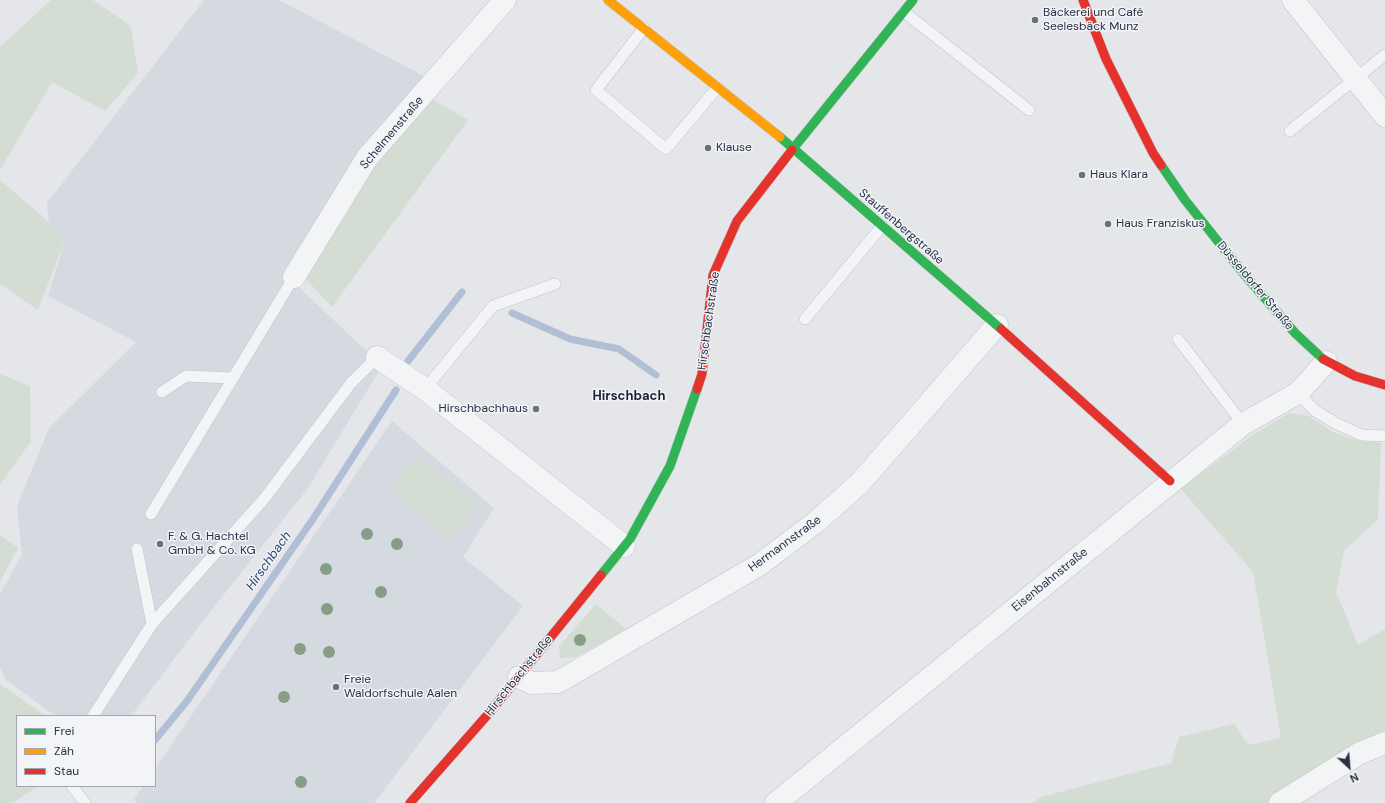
<!DOCTYPE html>
<meta charset="utf-8">
<style>
body{margin:0}
#map{position:relative;width:1385px;height:803px;overflow:hidden;background:#e4e6e9;font-family:"DM Sans",sans-serif}
canvas{display:block}
.legend{position:absolute;left:16px;top:715px;width:140px;height:72px;box-sizing:border-box;background:#f2f4f8;border:1px solid #a2a6b0;margin:0;padding:5px 7px;list-style:none;font-size:12px;color:#293045}
.legend li{display:flex;align-items:center;gap:8px;height:20px}
.legend b{width:20px;border:1px solid #a2a6b0}
.north{position:absolute;left:1329px;top:747px;width:40px;height:40px;-webkit-text-stroke:3px #f2f4f8;paint-order:stroke;rotate:154deg;font-size:11px;font-weight:700;line-height:16px;text-align:center;color:#293045}
.north::after{content:'';display:block;margin:auto;width:14px;height:18px;background:#293045;clip-path:polygon(50% 0,100% 100%,50% 72%,0 100%)}
</style>
<div id="map">
<canvas width="1385" height="803"></canvas>
<ul class="legend">
<li><b style="height:5px;background:#30b455"></b>Frei</li>
<li><b style="height:5px;background:#ff9f0a"></b>Zäh</li>
<li><b style="height:5px;background:#e5322d"></b>Stau</li>
</ul>
<div class="north">N</div>
</div>
<script>
const g = document.querySelector('canvas').getContext('2d');
g.lineJoin = 'round';
function fillPath(path, color) { g.fillStyle = color; g.fill(path, 'evenodd'); }
const poly = rows => new Path2D(rows.map(r => 'M' + r).join(''));
function stroke(path, color, width, dash) { g.strokeStyle = color; g.lineWidth = width; g.lineCap = dash ? 'butt' : 'round'; g.setLineDash(dash || []); g.stroke(path); }
function label(font, color, halo, rows, align = 'center') {
  g.font = font + ' "DM Sans",sans-serif'; g.lineWidth = 3; g.setLineDash([]); g.textBaseline = 'middle'; g.strokeStyle = halo; g.fillStyle = color; for (const [text, x, y, turn = 0] of rows) {
    g.save(); g.translate(x, y); g.rotate((+turn || 0) * Math.PI / 180); g.textAlign = isNaN(turn) ? turn : align; if (halo) g.strokeText(text, 0, 0); g.fillText(text, 0, 0); g.restore();
  }
}
fillPath(poly([
 [204,0,279,0,426,77,286,275,382,366,308,488,199,626,131,716,56,716,6,680,0,667,0,594,22,555,17,506,49,428,136,342,48,296,66,237,49,224,47,203],
 [392,421,494,508,463,557,523,606,374,803,138,803,134,800,143,786,155,786,155,769]
]), '#d5d9e0');
fillPath(poly([
 [51,0,93,0,131,26,138,73,105,111,52,82,0,170,0,47],
 [430,98,468,120,332,307,302,275,364,173],
 [0,180,66,237,38,310,0,284],
 [0,374,30,386,31,441,0,485],
 [1289,413,1309,416,1335,433,1356,440,1381,443,1378,519,1344,551,1336,592,1358,645,1385,629,1385,743,1281,803,1033,803,1041,797,1171,763,1179,737,1234,724,1248,745,1281,738,1253,572,1181,489,1251,436],
 [416,456,477,505,450,538,389,489],
 [0,535,18,548,0,582],
 [596,604,626,629,576,657,560,658,559,646],
 [0,684,46,716,17,716,17,786,38,786,13,803,0,803]
]), '#d4ddd4');
stroke(poly([
 [512,313,570,339,619,349,656,375],
 [408,361,462,292],
 [155,740,187,701,313,519,396,390]
]), '#b1bfd6', 7);
const lane = poly([
 [904,12,1029,110],
 [644,28,596,90,666,149,717,88],
 [1290,131,1385,55],
 [805,319,882,226],
 [1178,339,1243,424],
 [425,389,493,306,555,284],
 [162,392,186,376,232,378],
 [1298,393,1314,410,1337,424,1362,435,1385,436],
 [151,514,294,277],
 [137,549,152,624],
 [93,716,152,624,264,499,351,383,377,357],
 [72,786,85,803]
]);
const street = poly([
 [1293,0,1385,116],
 [294,277,367,158,505,0],
 [377,357,425,389,624,546],
 [519,677,532,683,558,682,759,565,816,522,860,483,997,325],
 [776,803,1243,424,1298,393,1326,362],
 [1280,803,1360,753,1385,743]
]);
const fast = poly([
 [780,137,1001,329],
 [792,150,913,0],
 [1161,165,1185,200,1244,274,1295,333,1323,359],
 [601,575,630,539,670,466,697,389]
]);
const slow = poly([
 [608,0,780,137]
]);
const jam = poly([
 [1083,0,1106,59,1153,153,1161,165],
 [1001,329,1170,481],
 [1323,359,1355,376,1385,385],
 [697,389,702,374,713,275,737,221,792,150],
 [410,803,490,712,601,575]
]);
stroke(lane, '#c2c4c7', 12);
stroke(street, '#c2c4c7', 23);
stroke(fast, '#c2c4c7', 10);
stroke(slow, '#c2c4c7', 10);
stroke(jam, '#c2c4c7', 10);
stroke(lane, '#f3f4f6', 11);
stroke(street, '#f3f4f6', 22);
stroke(fast, '#30b455', 9);
stroke(slow, '#ff9f0a', 9);
stroke(jam, '#e5322d', 9);
g.fillStyle = '#869d86';
for (const [x, y] of [
 [367,534],
 [397,544],
 [326,569],
 [381,592],
 [327,609],
 [580,640],
 [300,649],
 [329,652],
 [284,697],
 [301,782]
]) { g.beginPath(); g.arc(x, y, 6, 0, 2 * Math.PI); g.fill(); }
for (const [x, y, r, color] of [
 [1035,20,4,"#6a707e"],
 [708,148,4,"#6a707e"],
 [1082,175,4,"#6a707e"],
 [1108,224,4,"#6a707e"],
 [536,409,4,"#6a707e"],
 [160,544,4,"#6a707e"],
 [336,687,4,"#6a707e"]
]) { const dot = new Path2D(); dot.arc(x, y, r, 0, 2 * Math.PI); g.fillStyle = color; g.fill(dot); stroke(dot, '#f2f4f8', 1.5); }
label('12px', '#293045', '#f2f4f8', [
 ["Bäckerei und Café",1043,13],
 ["Seelesbäck Munz",1043,27],
 ["Klause",716,148],
 ["Haus Klara",1090,175],
 ["Haus Franziskus",1116,224],
 ["Hirschbachhaus",528,409,"right"],
 ["F. & G. Hachtel",168,537],
 ["GmbH & Co. KG",168,551],
 ["Freie",344,680],
 ["Waldorfschule Aalen",344,694]
], 'left');
label('12px', '#293045', '#f2f4f8', [
 ["Schelmenstraße",392,133,-50],
 ["Stauffenbergstraße",901,227,41],
 ["Düsseldorfer Straße",1255,286,50],
 ["Hirschbachstraße",709,321,-82],
 ["Hermannstraße",785,544,-36],
 ["Eisenbahnstraße",1050,580,-39],
 ["Hirschbachstraße",519,676,-51]
]);
label('bold 13px', '#1b2136', '#f2f4f8', [
 ["Hirschbach",629,397]
]);
label('italic 13px', '#2f4a7c', '#f2f4f8', [
 ["Hirschbach",269,561,-55]
]);
</script>
